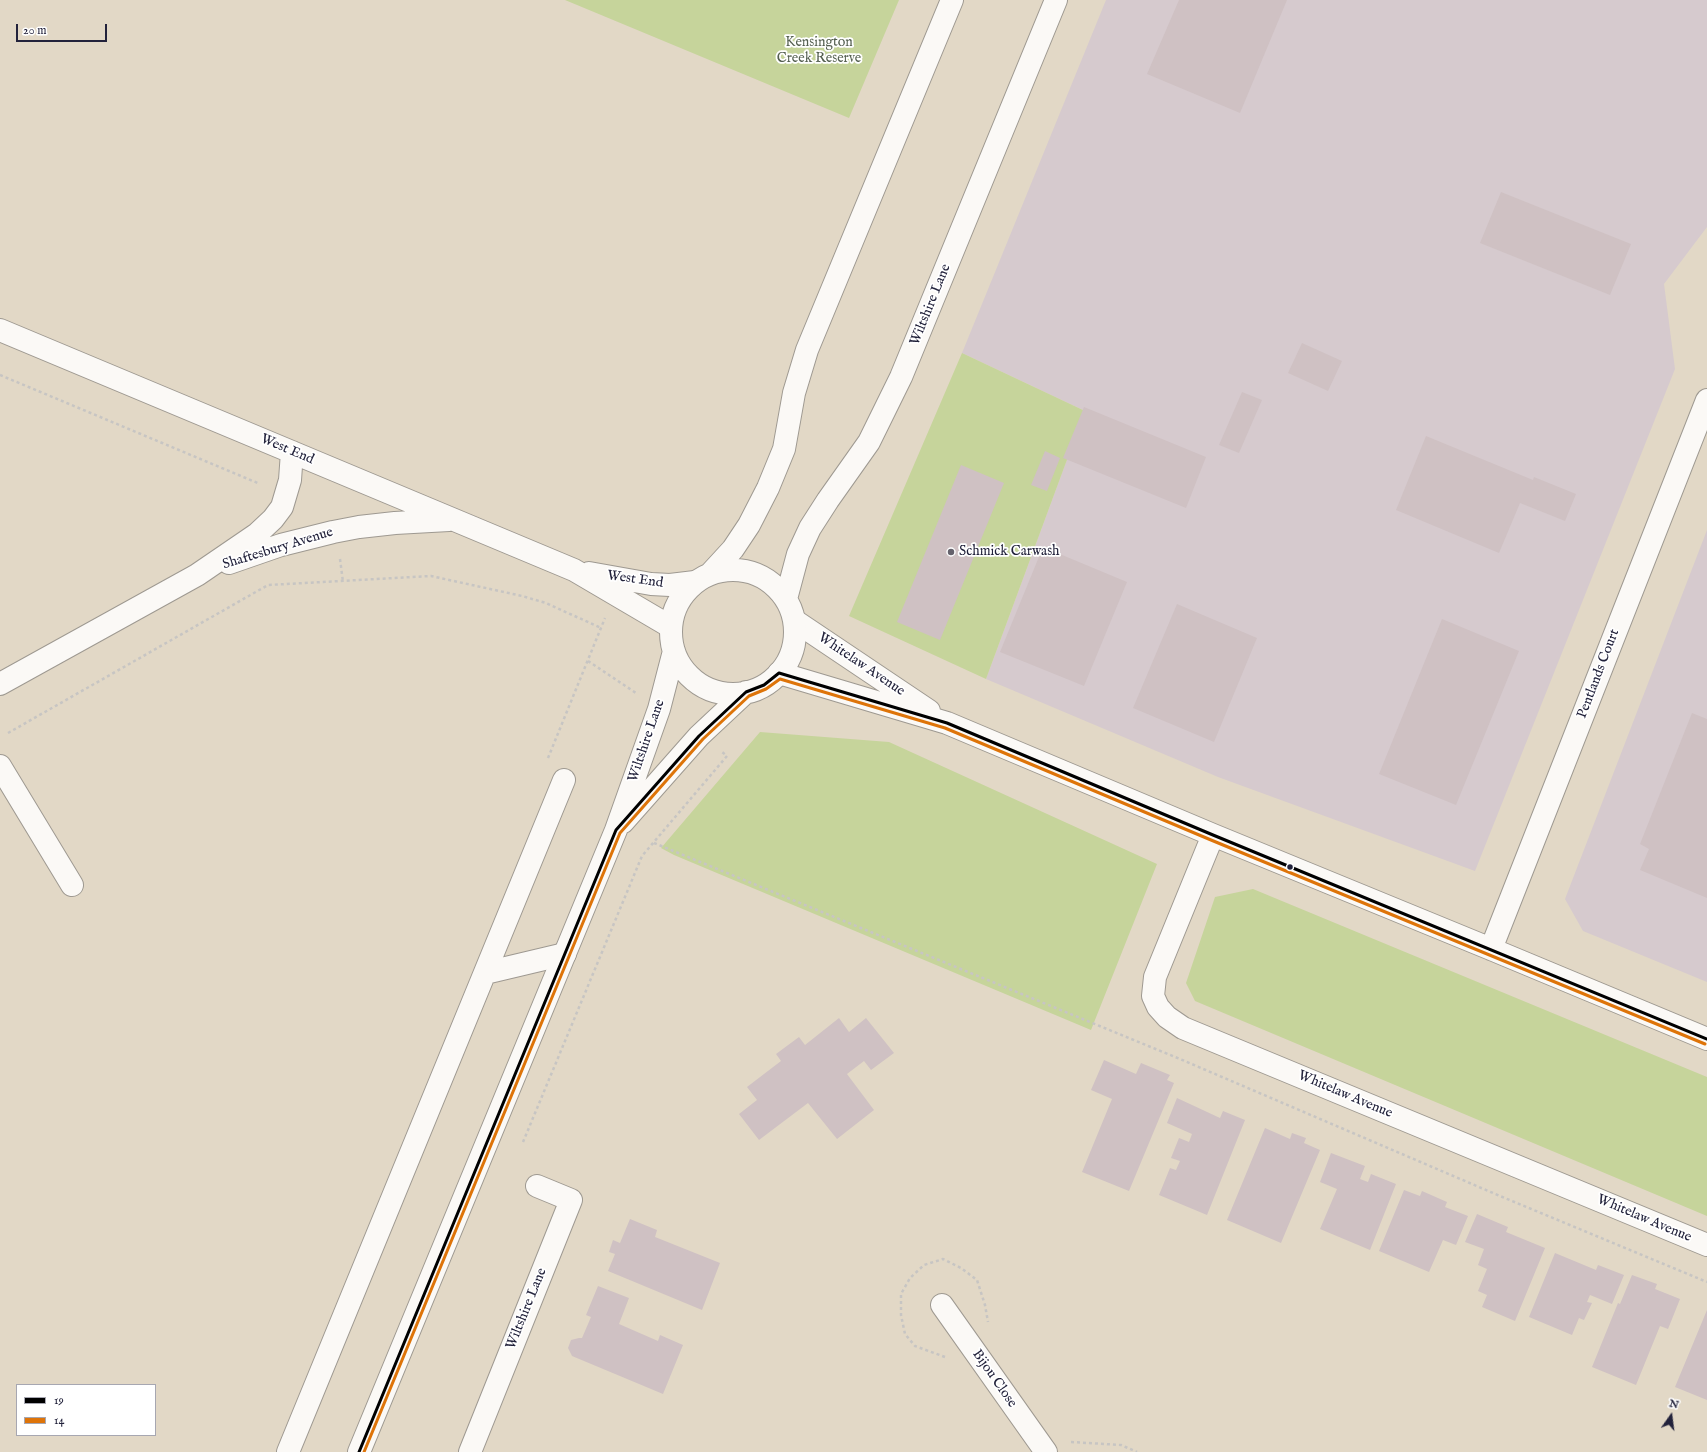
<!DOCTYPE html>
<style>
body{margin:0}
#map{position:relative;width:1707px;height:1452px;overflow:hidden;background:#e2d8c6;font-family:"IM FELL English",serif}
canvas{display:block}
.legend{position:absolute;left:16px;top:1384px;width:140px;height:52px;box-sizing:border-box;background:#fff;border:1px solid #a7a7b1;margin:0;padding:5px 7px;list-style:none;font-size:12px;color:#22223b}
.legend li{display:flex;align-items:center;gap:8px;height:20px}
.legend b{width:20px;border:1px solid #a7a7b1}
.north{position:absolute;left:1651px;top:1396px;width:40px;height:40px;-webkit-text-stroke:3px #fff;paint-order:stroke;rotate:14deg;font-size:11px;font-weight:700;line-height:16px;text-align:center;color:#22223b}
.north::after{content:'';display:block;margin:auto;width:14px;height:18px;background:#22223b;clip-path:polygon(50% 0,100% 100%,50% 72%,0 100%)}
.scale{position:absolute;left:16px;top:24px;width:91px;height:18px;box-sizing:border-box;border:2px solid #22223b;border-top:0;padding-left:5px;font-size:12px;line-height:14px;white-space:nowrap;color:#22223b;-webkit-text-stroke:3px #fff;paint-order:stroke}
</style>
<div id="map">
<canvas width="1707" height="1452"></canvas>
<ul class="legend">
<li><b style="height:5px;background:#000"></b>19</li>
<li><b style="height:5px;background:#de7409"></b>14</li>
</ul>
<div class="north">N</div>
<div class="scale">20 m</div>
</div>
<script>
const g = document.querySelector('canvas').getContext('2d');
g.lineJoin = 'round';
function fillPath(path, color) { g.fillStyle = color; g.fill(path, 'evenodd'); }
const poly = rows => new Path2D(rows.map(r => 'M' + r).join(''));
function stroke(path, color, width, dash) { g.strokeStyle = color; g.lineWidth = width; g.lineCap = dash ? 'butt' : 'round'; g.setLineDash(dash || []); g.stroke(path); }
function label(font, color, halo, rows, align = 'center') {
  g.font = font + ' "IM FELL English",serif'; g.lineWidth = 3.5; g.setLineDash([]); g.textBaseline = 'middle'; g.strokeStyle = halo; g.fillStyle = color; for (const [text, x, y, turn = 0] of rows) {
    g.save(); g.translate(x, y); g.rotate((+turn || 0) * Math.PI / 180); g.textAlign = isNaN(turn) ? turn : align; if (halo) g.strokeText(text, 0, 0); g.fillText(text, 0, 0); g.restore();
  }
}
fillPath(poly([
 [1106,0,1707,0,1707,227,1664,284,1675,369,1475,871,1218,777,986,679,1085,411,962,353],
 [1707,530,1707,982,1583,931,1565,899]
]), '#d6cace');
fillPath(poly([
 [565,0,899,0,849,118],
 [962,353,1085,411,986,679,849,616],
 [760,732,889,742,1157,864,1091,1030,674,855,661,848],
 [1253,889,1707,1077,1707,1216,1195,1001,1186,983,1215,897]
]), '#c6d49b');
fillPath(poly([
 [1179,0,1287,0,1240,113,1147,74],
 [1501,192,1631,244,1610,295,1480,243],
 [1302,343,1342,361,1328,391,1288,373],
 [1242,392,1262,400,1239,453,1219,445],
 [1084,407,1206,457,1186,508,1063,458],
 [1426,436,1533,480,1534,477,1576,494,1565,521,1520,503,1499,553,1396,510],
 [1045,451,1060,458,1047,491,1031,485],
 [961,465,1004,483,940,640,897,622],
 [1043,547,1127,582,1084,686,1000,652],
 [1177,604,1257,638,1214,742,1133,708],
 [1442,619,1519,651,1456,805,1379,774],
 [1692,713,1707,719,1707,898,1640,870,1649,849,1640,844],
 [839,1018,849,1032,866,1018,894,1053,871,1070,864,1061,847,1074,874,1110,837,1139,808,1103,759,1140,739,1114,757,1100,747,1087,781,1061,776,1054,799,1037,805,1045],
 [1104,1060,1136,1074,1141,1063,1170,1075,1167,1080,1174,1083,1129,1191,1082,1172,1112,1099,1091,1090],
 [1177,1098,1220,1118,1223,1111,1245,1120,1207,1215,1159,1195,1170,1168,1176,1170,1180,1161,1171,1158,1179,1138,1189,1142,1192,1134,1167,1123],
 [1265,1128,1290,1139,1292,1133,1306,1138,1304,1143,1320,1150,1281,1243,1227,1220],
 [1331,1153,1365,1166,1360,1179,1368,1182,1371,1174,1396,1184,1370,1250,1320,1229,1337,1189,1320,1182],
 [1404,1190,1420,1196,1422,1191,1447,1202,1445,1207,1468,1216,1456,1245,1443,1240,1429,1272,1379,1251],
 [1477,1214,1508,1227,1506,1232,1545,1248,1515,1321,1482,1307,1487,1295,1478,1291,1487,1269,1478,1265,1484,1249,1465,1242],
 [630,1219,657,1230,655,1237,720,1263,702,1310,608,1271,615,1254,609,1252,613,1240,620,1243],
 [1555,1253,1596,1270,1598,1265,1624,1275,1612,1304,1590,1295,1587,1302,1592,1303,1584,1320,1579,1318,1572,1335,1529,1317],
 [1632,1275,1657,1284,1655,1289,1680,1299,1668,1329,1660,1326,1636,1385,1592,1367,1618,1303,1620,1304],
 [598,1286,629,1298,619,1324,658,1341,660,1335,683,1345,663,1394,572,1356,568,1348,571,1340,579,1338,582,1338,591,1317,586,1315],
 [1707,1310,1707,1400,1675,1387]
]), '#cfc1c3');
const minor = poly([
 [0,330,574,570,671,627],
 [229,563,281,545,333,532,359,527,395,523,449,520],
 [589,573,651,584,670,585,695,582],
 [795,621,929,711],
 [779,673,947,723,1213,835,1491,949,1707,1039],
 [0,684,197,575,257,534,273,519,282,507,290,480,292,452],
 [0,766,72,885],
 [1213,835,1155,977,1153,996,1158,1007,1167,1017,1183,1028,1707,1245],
 [1491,949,1707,400],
 [485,973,565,954],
 [942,1305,1046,1452],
 [288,1452,564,780],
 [470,1452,571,1200,537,1186]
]);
const major = poly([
 '671 632a62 62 0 1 1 124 0a62 62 0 1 1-124 0Z',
 [710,574,733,549,749,525,768,488,784,449,794,393,807,350,952,0],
 [786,599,798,554,810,528,828,500,869,442,901,377,1056,0],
 [623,822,699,736,746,692],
 [359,1452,616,830,659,709,674,651]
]);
stroke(minor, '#9e9991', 24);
stroke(major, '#9e9991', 24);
stroke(poly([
 [0,375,260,484],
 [340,559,343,582],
 [588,661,636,693],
 [8,733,268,585,431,576,522,596,546,603,601,628],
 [548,758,605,618],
 [654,843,1180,1059,1500,1196,1707,1282],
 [523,1142,642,856,727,756,721,751],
 [945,1357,915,1346,905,1334,901,1315,901,1294,910,1278,924,1265,943,1259,961,1268,977,1280,985,1305,988,1322],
 [1071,1442,1121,1445,1137,1452]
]), '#c7c5c3', 2.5, [3, 3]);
stroke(minor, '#fbf9f6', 22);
stroke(major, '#fbf9f6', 22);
stroke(poly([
 [359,1452,616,830,699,736,746,692,764,685,779,673,947,723,1213,835,1707,1039]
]), '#000', 3);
stroke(poly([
 [364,1452,620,833,703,739,749,696,766,689,780,679,945,728,1211,840,1705,1044]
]), '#de7409', 3);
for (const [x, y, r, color] of [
 [951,552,4,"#65626c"],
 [1290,867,3.5,"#22223b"]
]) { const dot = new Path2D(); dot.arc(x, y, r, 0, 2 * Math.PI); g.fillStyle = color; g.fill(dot); stroke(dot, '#fff', 1.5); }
label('14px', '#545f50', '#fff', [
 ["Kensington",819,43],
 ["Creek Reserve",819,59]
]);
label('14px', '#22223b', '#fff', [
 ["Wiltshire Lane",931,305,-68],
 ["West End",287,450,23],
 ["Shaftesbury Avenue",278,549,-17],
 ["West End",635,580,8],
 ["Whitelaw Avenue",861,665,34],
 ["Pentlands Court",1599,674,-69],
 ["Wiltshire Lane",647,741,-71],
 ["Whitelaw Avenue",1345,1095,23],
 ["Whitelaw Avenue",1644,1219,23],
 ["Wiltshire Lane",527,1309,-68],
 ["Bijou Close",994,1379,55]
]);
label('14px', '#22223b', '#fff', [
 ["Schmick Carwash",959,552]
], 'left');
</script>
